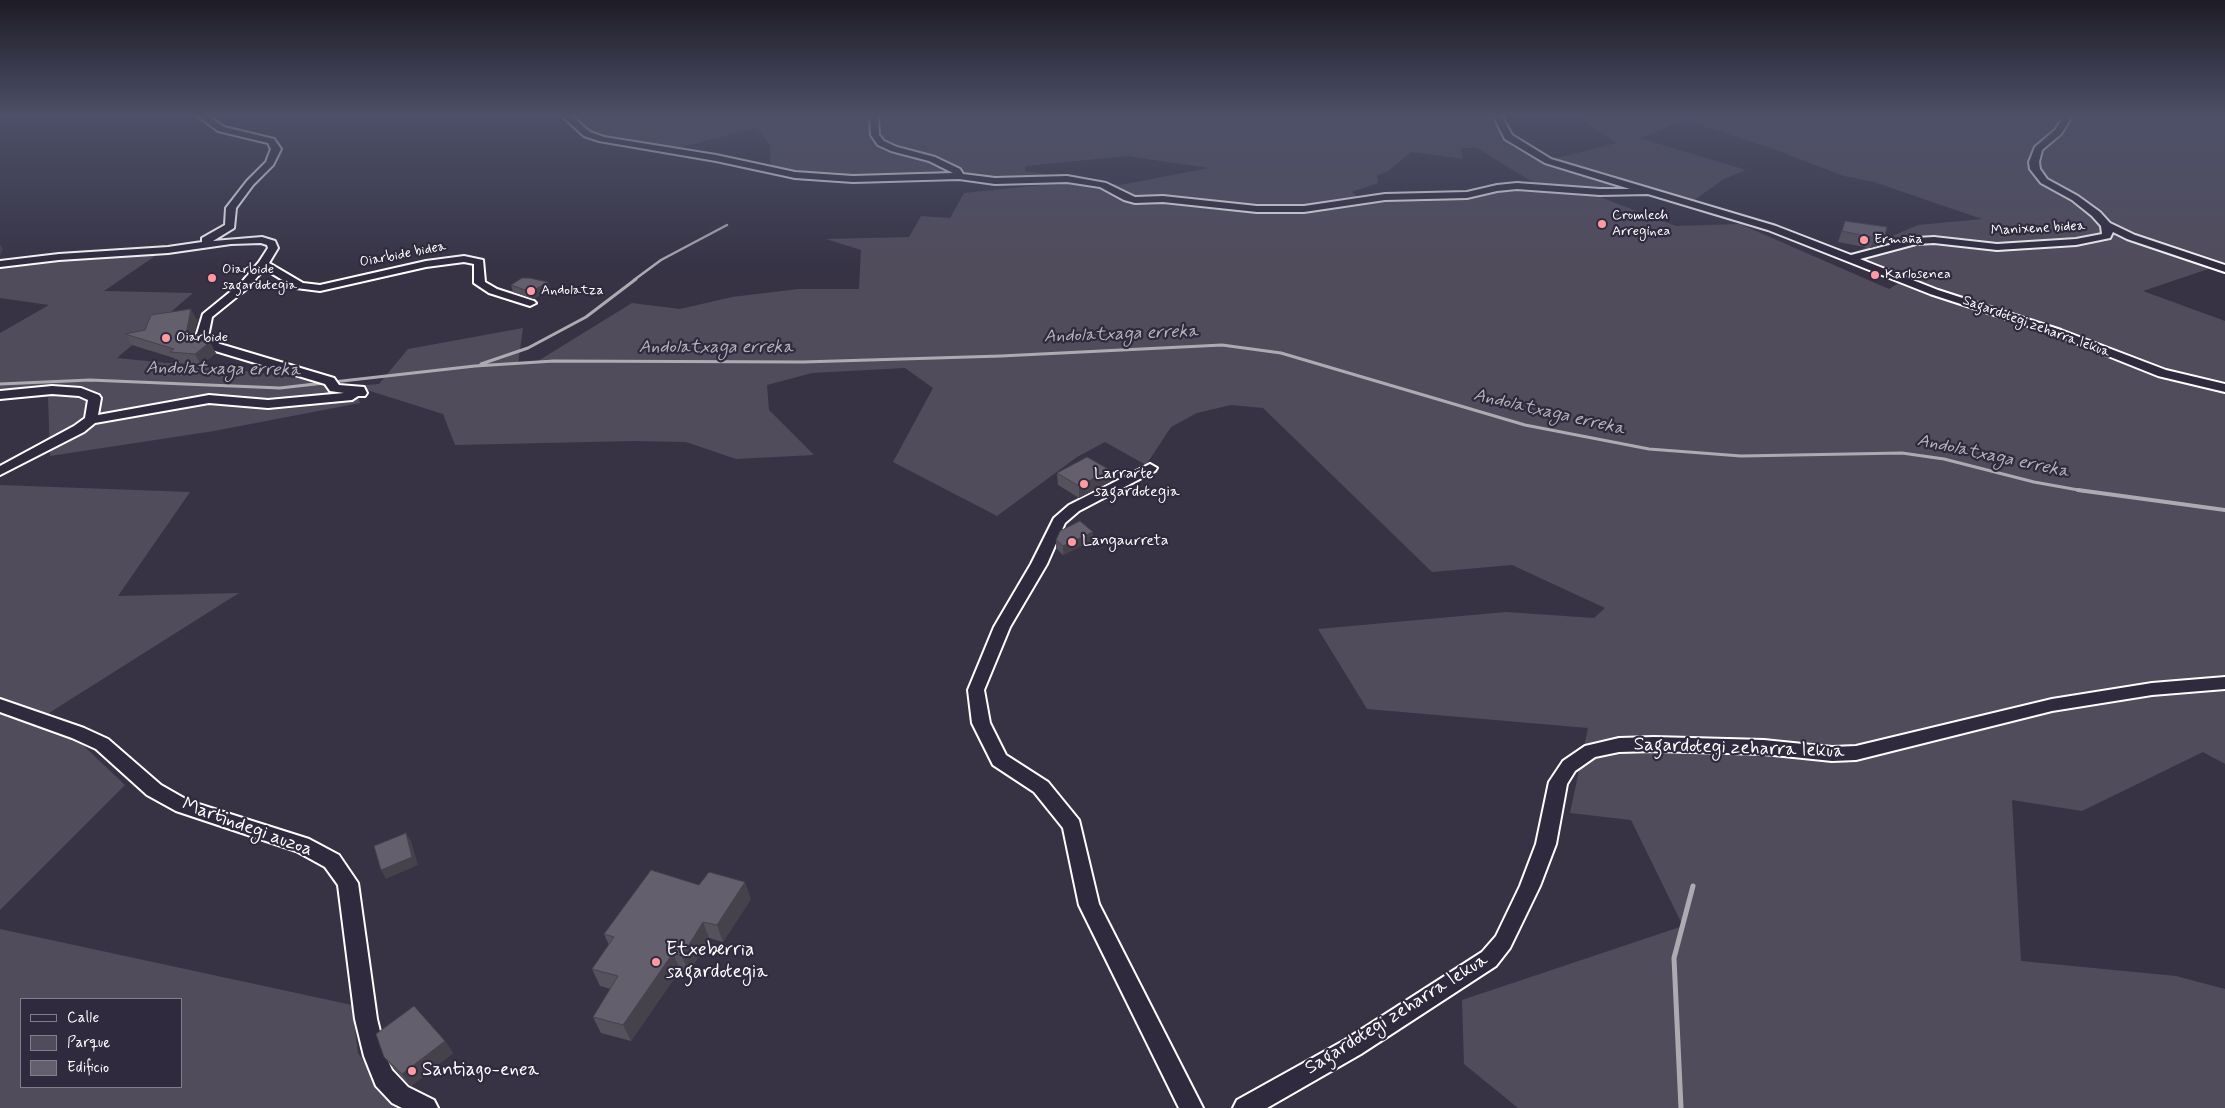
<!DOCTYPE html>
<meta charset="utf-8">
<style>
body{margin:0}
#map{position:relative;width:2225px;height:1108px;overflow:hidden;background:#373345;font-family:Mynerve,sans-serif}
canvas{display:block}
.legend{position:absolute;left:20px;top:998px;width:162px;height:90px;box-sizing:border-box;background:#2f2a3d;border:1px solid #827f8b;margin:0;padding:6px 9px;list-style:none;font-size:15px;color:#fff}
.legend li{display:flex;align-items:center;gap:10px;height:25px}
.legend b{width:25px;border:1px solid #827f8b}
</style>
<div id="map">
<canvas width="2225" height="1108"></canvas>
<ul class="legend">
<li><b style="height:6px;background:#2f2a3d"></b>Calle</li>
<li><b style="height:14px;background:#514c5c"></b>Parque</li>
<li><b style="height:14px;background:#635f6d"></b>Edificio</li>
</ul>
</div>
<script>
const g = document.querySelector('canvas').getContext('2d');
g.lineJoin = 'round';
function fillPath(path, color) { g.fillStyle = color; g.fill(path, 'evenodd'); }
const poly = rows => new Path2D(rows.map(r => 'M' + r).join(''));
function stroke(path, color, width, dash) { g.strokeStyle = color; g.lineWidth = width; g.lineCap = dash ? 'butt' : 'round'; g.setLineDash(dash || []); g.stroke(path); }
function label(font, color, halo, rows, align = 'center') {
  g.font = font + ' Mynerve,sans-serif'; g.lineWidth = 4.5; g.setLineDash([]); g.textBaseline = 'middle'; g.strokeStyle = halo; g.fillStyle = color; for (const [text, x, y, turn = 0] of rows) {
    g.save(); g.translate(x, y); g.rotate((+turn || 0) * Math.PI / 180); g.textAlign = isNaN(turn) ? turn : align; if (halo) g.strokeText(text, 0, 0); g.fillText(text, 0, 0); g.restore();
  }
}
fillPath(poly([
 [569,115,871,115,876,141,913,153,955,173,852,177,819,176,771,169,770,145,757,128,674,149,605,138,583,128],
 [877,115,1494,115,1505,136,1545,161,1640,190,1600,197,1676,226,1740,224,1889,289,1905,279,1846,256,1918,225,1982,219,1874,182,1844,176,1776,150,1685,120,1640,138,1746,170,1724,179,1693,201,1550,160,1616,143,1574,115,2068,115,2055,132,2034,149,2029,162,2033,173,2041,181,2050,184,2039,172,2040,152,2060,135,2071,115,2225,115,2225,268,2214,267,2143,291,2225,321,2225,385,2183,377,1996,309,1940,292,1943,299,2049,332,2225,391,2225,680,2131,697,2225,689,2225,764,2203,752,2082,811,2012,800,2021,961,2176,976,2225,989,2225,1108,1518,1108,1464,1064,1462,1000,1683,926,1631,820,1570,813,1588,728,1367,709,1318,629,1506,612,1594,618,1605,608,1512,565,1432,572,1263,408,1231,405,1197,413,1171,427,1146,465,1105,442,1077,457,997,516,893,462,933,388,905,368,812,373,767,385,769,410,814,455,736,459,686,442,634,441,455,445,443,414,354,386,360,403,214,431,50,456,48,397,0,400,0,333,49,305,0,298,0,267,38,261,158,254,104,291,193,293,117,358,238,370,354,386,379,384,408,349,523,328,518,364,538,361,632,303,680,309,732,297,798,289,859,289,861,250,826,239,909,237,921,216,950,218,964,193,1042,185,1038,177,998,179,970,175,921,153,895,148,887,144,878,135],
 [1461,148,1477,148,1539,186,1495,187,1479,196,1443,198,1360,199,1352,192,1378,183,1377,175,1387,172,1411,152,1463,159],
 [1127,156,1209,168,1120,185,1025,171,1025,166],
 [0,485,190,492,118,596,239,593,49,713,125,785,0,910],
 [0,929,352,1005,358,1053,396,1108,0,1108],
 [21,999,181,999,181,1087,21,1087]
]), '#514c5c');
stroke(poly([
 [634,280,661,260,727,225]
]), '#adabb2', 2.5);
stroke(poly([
 [481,364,528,348,586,317,636,279],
 [0,384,90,380,280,388,475,366,554,361,803,362,1001,356,1222,345,1281,353,1525,425,1649,449,1741,456,1902,453,1944,459,2034,482,2084,491]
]), '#adabb2', 3);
stroke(poly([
 [2078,490,2225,510]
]), '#adabb2', 4);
stroke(poly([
 [1681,1108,1674,958,1693,886]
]), '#adabb2', 5);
const minor = poly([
 [196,115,206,115,224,127,274,139,281,149,273,165,253,185,236,208,234,228,213,241,262,237,275,241,278,248,269,263,303,283,320,285,426,261,464,256,483,260,485,282,497,289,534,301,536,303,530,306,489,293,474,283,474,264,464,262,426,267,320,291,296,288,264,269,249,287,212,317,208,337,220,344,334,378,339,385,364,387,367,393,365,396,358,396,352,400,268,408,209,403,95,423,84,432,0,475,0,466,74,426,85,418,88,400,79,396,52,394,0,399,0,391,52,386,81,388,99,395,101,398,98,415,209,395,268,400,344,393,330,391,325,384,212,350,202,345,196,337,203,314,241,283,259,262,268,248,267,245,261,243,231,244,168,253,59,260,0,267,0,261,59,254,168,247,202,242,202,238,225,225,226,208,247,181,266,162,271,149,268,143,218,131,196,115],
 [561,115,570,115,590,132,604,137,716,155,795,172,853,176,953,173,929,161,891,151,878,145,871,135,870,115,878,115,879,135,884,141,897,147,935,157,960,169,963,174,995,178,1067,176,1106,183,1135,197,1163,196,1257,206,1304,206,1385,194,1467,192,1497,185,1517,183,1600,189,1630,189,1545,163,1505,139,1493,115,1501,115,1512,135,1551,159,1776,226,1851,255,1916,238,1934,237,1997,244,2076,239,2102,234,2101,226,2092,216,2072,200,2041,183,2030,169,2029,162,2035,147,2055,130,2065,115,2073,115,2061,134,2042,150,2039,162,2040,169,2047,179,2078,196,2100,212,2110,223,2135,235,2225,265,2225,272,2127,239,2113,232,2110,238,2076,245,1997,250,1934,243,1916,244,1860,259,1938,290,2061,330,2166,370,2225,384,2225,392,2158,376,2053,334,1930,294,1768,230,1648,194,1600,195,1517,189,1497,191,1467,198,1385,200,1304,212,1257,212,1163,202,1135,203,1124,200,1100,187,1067,182,995,184,959,179,853,182,795,178,716,161,599,141,584,136,561,115],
 [1150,464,1157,468,1155,471,1079,511,1065,523,1047,564,1010,627,984,690,990,723,1006,755,1048,782,1079,820,1099,904,1203,1108,1179,1108,1079,905,1063,828,1034,792,993,765,972,723,968,690,994,627,1031,564,1054,518,1069,505,1150,464],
 [2225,677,2225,689,2152,695,2052,711,1856,760,1832,761,1764,754,1654,751,1619,752,1595,757,1575,771,1567,784,1556,844,1540,886,1510,948,1496,966,1361,1054,1267,1108,1233,1108,1237,1100,1345,1040,1482,952,1496,936,1520,886,1536,844,1549,782,1563,761,1585,746,1619,738,1654,737,1764,740,1832,747,1856,746,2052,699,2152,683,2225,677],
 [0,699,84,728,108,739,161,785,189,801,309,839,339,855,358,883,377,1019,386,1056,392,1070,408,1087,434,1100,438,1108,402,1108,392,1103,376,1086,364,1056,355,1019,338,885,325,867,296,851,176,811,147,795,96,749,72,738,0,712,0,699]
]);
stroke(minor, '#fff', 4);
fillPath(minor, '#2f2a3d');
fillPath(poly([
 [1845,221,1887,227,1881,245,1870,248,1838,242],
 [511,285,551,289,533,299,513,292],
 [197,320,193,340,216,353,201,365,177,363,174,358,132,345,125,334],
 [1110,470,1110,482,1079,498,1058,485,1057,473],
 [1056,540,1093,540,1063,555,1056,548],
 [699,885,751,899,723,942,709,938,689,973,680,970,631,1041,601,1033,593,1017,611,989,600,986,592,969,609,945,604,934],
 [445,1041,453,1053,411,1086,394,1069,384,1057]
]), '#55525e');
fillPath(poly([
 [1885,235,1881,245,1870,248,1875,238],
 [0,244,3,249,0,256],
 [548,282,551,289,533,299,531,292],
 [191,309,197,320,191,350,185,339],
 [210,342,216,353,201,365,195,354],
 [1110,470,1110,482,1079,498,1079,486],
 [1093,532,1093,540,1063,555,1063,546],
 [406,833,411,841,418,865,386,879,381,870],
 [745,882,751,899,723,942,717,925],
 [703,922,709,938,689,973,682,956],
 [673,953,680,970,631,1041,623,1025],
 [445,1041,453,1053,411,1086,402,1074]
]), '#45424c');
const building = poly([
 [1845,221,1887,227,1885,235,1875,238,1842,231,1845,221],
 [522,278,529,278,548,282,531,292,511,285,522,278],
 [191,309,185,339,210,342,195,354,170,352,174,349,125,334,145,330,151,315,191,309],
 [1087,457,1110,470,1079,486,1057,473,1087,457],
 [1080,521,1093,532,1063,546,1056,540,1060,531,1080,521],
 [406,833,412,857,381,870,374,846,406,833],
 [651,870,699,885,709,872,745,882,717,925,703,922,682,956,673,953,623,1025,593,1017,618,976,592,969,614,937,604,934,651,870],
 [414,1006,445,1041,402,1074,384,1057,376,1034,414,1006]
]);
fillPath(building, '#635f6d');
stroke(building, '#45424c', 1);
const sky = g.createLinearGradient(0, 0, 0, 270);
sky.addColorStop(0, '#1e1c26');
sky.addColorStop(0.43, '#4d5068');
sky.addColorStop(1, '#4d506800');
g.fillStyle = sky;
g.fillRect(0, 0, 2225, 270);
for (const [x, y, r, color] of [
 [1602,224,5,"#ff9aa2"],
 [1864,240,5,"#ff9aa2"],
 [1875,275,5,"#ff9aa2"],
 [212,278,5,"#ff9aa2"],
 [531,291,5,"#ff9aa2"],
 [166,338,5,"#ff9aa2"],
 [1084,484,5,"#ff9aa2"],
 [1072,542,5,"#ff9aa2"],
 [656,962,5,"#ff9aa2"],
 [412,1071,5,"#ff9aa2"]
]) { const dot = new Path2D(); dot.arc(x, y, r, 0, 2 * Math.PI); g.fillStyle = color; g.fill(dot); stroke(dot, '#2f2a3d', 2); }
label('14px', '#fff', '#2f2a3d', [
 ["Cromlech",1612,216],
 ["Arreginea",1612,232],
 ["Ermaña",1874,240],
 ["Oiarbide",222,270],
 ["sagardotegia",222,286],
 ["Karlosenea",1885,275],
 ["Andolatza",541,291],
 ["Oiarbide",176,338]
], 'left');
label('14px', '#fff', '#2f2a3d', [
 ["Manixene bidea",2038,229,-3],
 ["Oiarbide bidea",403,255,-11],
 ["Sagardotegi zeharra lekua",2036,327,20]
]);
label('16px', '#fff', '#2f2a3d', [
 ["Larrarte",1094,475],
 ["sagardotegia",1094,493],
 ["Langaurreta",1082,542]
], 'left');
label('italic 18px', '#b4b2b9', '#2f2a3d', [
 ["Andolatxaga erreka",1121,335,-2],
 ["Andolatxaga erreka",716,348],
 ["Andolatxaga erreka",223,370,1],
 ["Andolatxaga erreka",1549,413,13],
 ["Andolatxaga erreka",1993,457,12]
]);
label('19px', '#fff', '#2f2a3d', [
 ["Sagardotegi zeharra lekua",1739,749,2],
 ["Martindegi auzoa",247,828,20],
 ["Sagardotegi zeharra lekua",1397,1015,-32]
]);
label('19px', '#fff', '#2f2a3d', [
 ["Etxeberria",666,951],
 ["sagardotegia",666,973],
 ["Santiago-enea",422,1071]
], 'left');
</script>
